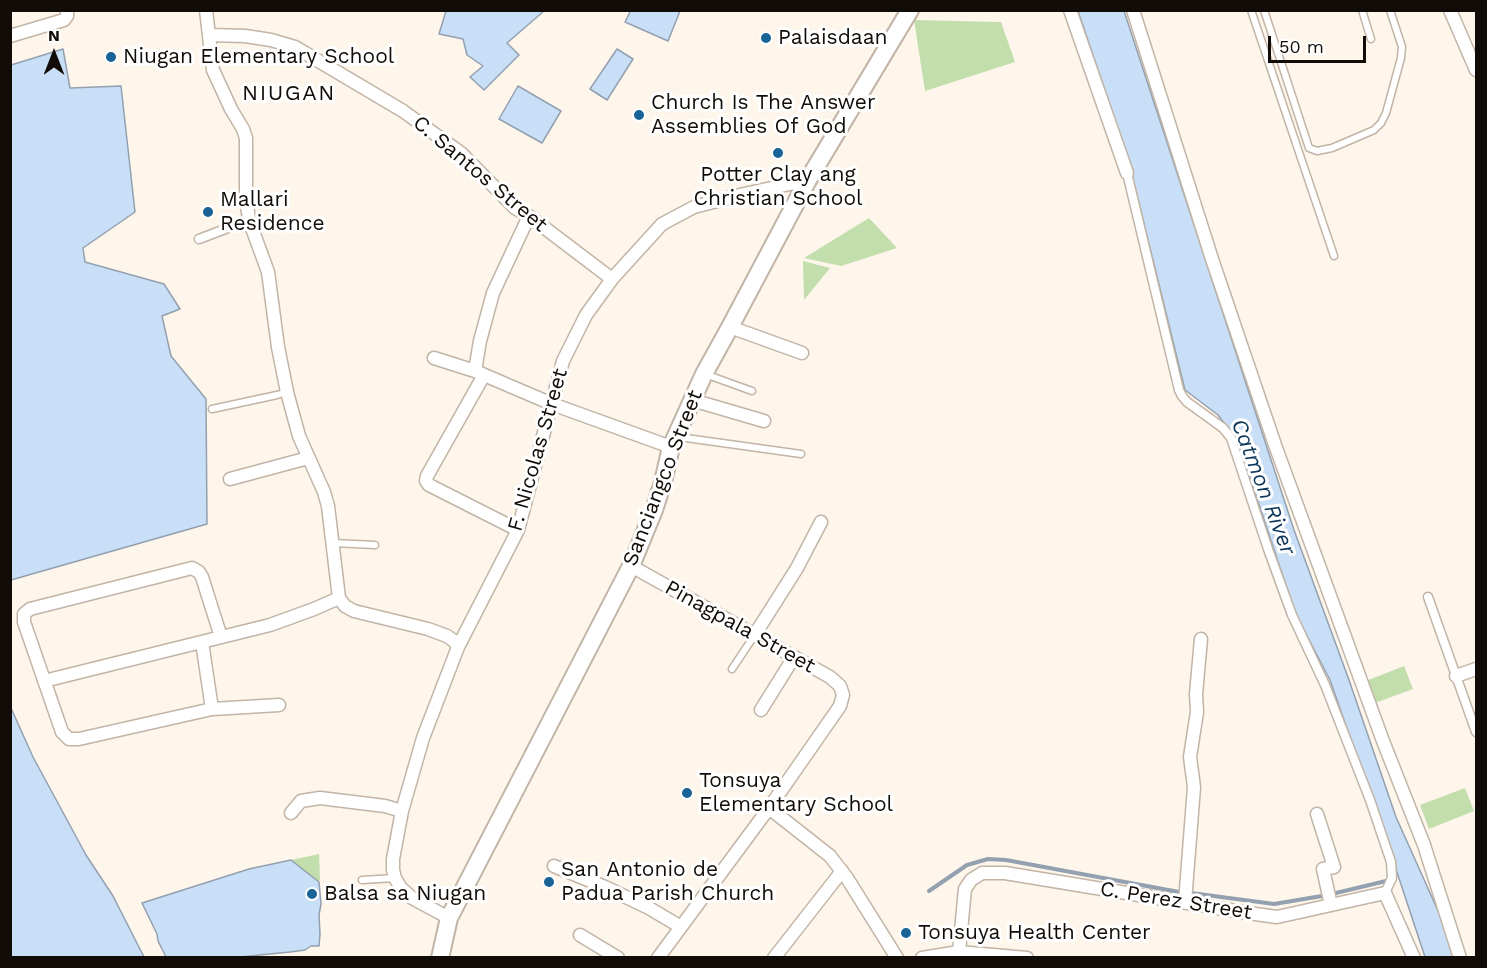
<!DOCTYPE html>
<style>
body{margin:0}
#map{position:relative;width:1487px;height:968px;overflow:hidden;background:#fef5eb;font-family:"Work Sans",sans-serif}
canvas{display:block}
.frame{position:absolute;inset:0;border:12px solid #110c07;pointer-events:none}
.north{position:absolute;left:24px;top:24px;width:60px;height:60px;-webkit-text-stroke:4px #fff;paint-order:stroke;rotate:0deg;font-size:16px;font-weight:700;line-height:24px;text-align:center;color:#110c07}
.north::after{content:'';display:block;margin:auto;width:21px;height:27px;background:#110c07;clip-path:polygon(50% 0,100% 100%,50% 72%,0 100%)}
.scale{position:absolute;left:1268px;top:36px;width:98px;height:27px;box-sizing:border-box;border:3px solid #110c07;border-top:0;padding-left:8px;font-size:18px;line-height:21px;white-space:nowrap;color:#110c07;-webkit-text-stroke:4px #fff;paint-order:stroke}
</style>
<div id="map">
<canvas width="1487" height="968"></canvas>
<div class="frame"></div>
<div class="north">N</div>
<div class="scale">50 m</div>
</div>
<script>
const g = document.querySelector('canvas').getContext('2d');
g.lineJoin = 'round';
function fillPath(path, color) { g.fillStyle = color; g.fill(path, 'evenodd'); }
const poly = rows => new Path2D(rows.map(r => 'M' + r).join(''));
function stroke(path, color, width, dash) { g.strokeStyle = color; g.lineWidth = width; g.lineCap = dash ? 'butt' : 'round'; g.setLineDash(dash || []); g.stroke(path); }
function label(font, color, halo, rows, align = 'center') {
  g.font = font + ' "Work Sans",sans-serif'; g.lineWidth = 6; g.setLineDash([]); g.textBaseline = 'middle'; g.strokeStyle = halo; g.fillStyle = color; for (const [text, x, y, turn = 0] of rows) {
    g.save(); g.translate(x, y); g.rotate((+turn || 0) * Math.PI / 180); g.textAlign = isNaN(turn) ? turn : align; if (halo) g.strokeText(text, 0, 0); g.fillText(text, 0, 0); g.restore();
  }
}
fillPath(poly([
 [914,20,1001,22,1015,62,925,91],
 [869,218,897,248,841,266,804,258],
 [803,261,830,268,804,300],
 [1404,666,1413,689,1375,703,1366,681],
 [1465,788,1474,811,1429,829,1420,805],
 [319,854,320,879,319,882,291,860]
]), '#c3dead');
const water = poly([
 [631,10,680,10,680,11,668,41,625,22,631,10],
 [446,11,446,10,544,11,507,43,519,55,484,90,470,77,483,66,467,55,463,39,439,34,446,11],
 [1078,11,1124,11,1294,530,1349,680,1396,817,1439,913,1454,957,1425,957,1391,854,1330,680,1295,613,1238,441,1218,415,1185,390,1128,159,1078,11],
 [63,49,70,88,121,86,135,212,83,248,85,262,164,284,180,309,162,316,171,356,206,399,207,524,11,580,11,65,63,49],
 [617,49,633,59,607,100,590,89,617,49],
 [518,86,561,111,542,143,499,119,518,86],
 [11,708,33,757,86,855,113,896,144,957,11,957,11,708],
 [291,860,319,882,321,904,319,915,320,934,319,946,311,946,305,950,290,952,240,957,166,957,158,941,157,934,142,903,249,869,291,860]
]);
fillPath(water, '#c9dff7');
stroke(water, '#92a0af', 1.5);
stroke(poly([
 [929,891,967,865,988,859,1006,860,1179,892],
 [1191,893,1274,904,1322,896],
 [1336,893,1386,881]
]), '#92a0af', 4);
const service = poly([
 [1251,10,1334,256],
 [1264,10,1309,148,1317,151,1332,148,1374,130,1381,123,1386,113,1401,58,1402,47,1390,10],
 [1362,10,1371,39],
 [705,374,752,391],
 [212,409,277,395,287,392],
 [679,437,801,454],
 [333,543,375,545],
 [732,669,754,636],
 [362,880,395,878]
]);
const pedestrian = poly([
 [1127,173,1179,390,1182,396,1187,402,1223,428,1231,438,1268,549,1292,615,1325,685,1370,800,1391,862,1392,878,1385,893],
 [199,239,249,220],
 [1428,597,1476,732]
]);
const minor = poly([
 [206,10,213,70,231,109,243,129,246,138,246,197,249,220,268,272,278,347,287,392,299,436,324,492,328,506,339,598,345,606,354,611,428,629,447,636,454,641,458,647],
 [1070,10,1127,173],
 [1133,10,1212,259,1275,445,1383,741,1424,845,1460,958],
 [1450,10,1476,70],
 [210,35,245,36,271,40,295,47,403,111,461,153,515,208,529,216,612,279],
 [10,36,64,20,67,16,67,10],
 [730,327,802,353],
 [434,358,475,371,552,404,671,447],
 [475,371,480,341,493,293,529,216],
 [484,375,427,476,426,481,429,485,518,530],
 [692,400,764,421],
 [230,479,308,458],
 [631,566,830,677,840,686,843,695,840,706,769,808,658,958],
 [754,636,797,568,821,522],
 [221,637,202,577,199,572,192,568,30,609,24,614,24,622,62,732,69,739,79,739,212,709,279,705],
 [202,642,212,709],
 [1456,676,1476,669],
 [44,681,270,625,314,609,339,598],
 [761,710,794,657],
 [769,808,830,856,847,878,897,958],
 [291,813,301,801,320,798,385,806,402,811],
 [1317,814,1334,867,1323,869,1331,905],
 [554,866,605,887,649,908,681,927],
 [1185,902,1194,787,1190,757,1197,712,1196,694,1201,639],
 [449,918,412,898,401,888,395,878,393,870,393,859,402,811,423,738,458,647,518,530,563,361,586,315,612,279,662,224,694,207,744,194,808,180],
 [580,935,618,958],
 [959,952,965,889,971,880,982,873,1005,873,1248,913,1277,917,1385,893,1414,958],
 [774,958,842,871],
 [922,958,959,952,1027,958]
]);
const secondary = poly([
 [440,958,449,918,631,566,654,510,663,482,671,447,704,374,730,327,808,180,910,10]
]);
stroke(service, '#c2b4a6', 9);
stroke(pedestrian, '#c2b4a6', 11);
stroke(minor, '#c2b4a6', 15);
stroke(secondary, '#c2b4a6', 20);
stroke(service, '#fff', 6);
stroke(pedestrian, '#fff', 8);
stroke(minor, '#fff', 12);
stroke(secondary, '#fff', 16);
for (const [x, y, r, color] of [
 [766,38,6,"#196397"],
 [111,57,6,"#196397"],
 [639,115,6,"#196397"],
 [778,153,6,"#196397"],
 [208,212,6,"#196397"],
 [687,793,6,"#196397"],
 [549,882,6,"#196397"],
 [312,894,6,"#196397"],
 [906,933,6,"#196397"]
]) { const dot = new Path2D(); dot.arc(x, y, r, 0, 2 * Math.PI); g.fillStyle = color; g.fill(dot); stroke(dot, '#fff', 2); }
label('21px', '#110c07', '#fff', [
 ["Palaisdaan",778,38],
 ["Niugan Elementary School",123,57],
 ["Church Is The Answer",651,103],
 ["Assemblies Of God",651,127],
 ["Potter Clay ang",778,175,"center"],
 ["Christian School",778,199,"center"],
 ["Mallari",220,200],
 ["Residence",220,224],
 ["Tonsuya",699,781],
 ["Elementary School",699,805],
 ["San Antonio de",561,870],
 ["Padua Parish Church",561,894],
 ["Balsa sa Niugan",324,894],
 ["Tonsuya Health Center",918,933]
], 'left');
label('21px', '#110c07', '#fff', [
 ["C. Santos Street",480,174,40],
 ["F. Nicolas Street",538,450,-74],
 ["Sanciangco Street",663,478,-69],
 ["Pinagpala Street",740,627,29],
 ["C. Perez Street",1176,901,9]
]);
g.letterSpacing = '1.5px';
label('22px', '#110c07', '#fff', [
 ["NIUGAN",289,94]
]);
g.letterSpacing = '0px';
label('italic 22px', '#0d365b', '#fff', [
 ["Catmon River",1263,487,69]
]);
</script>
